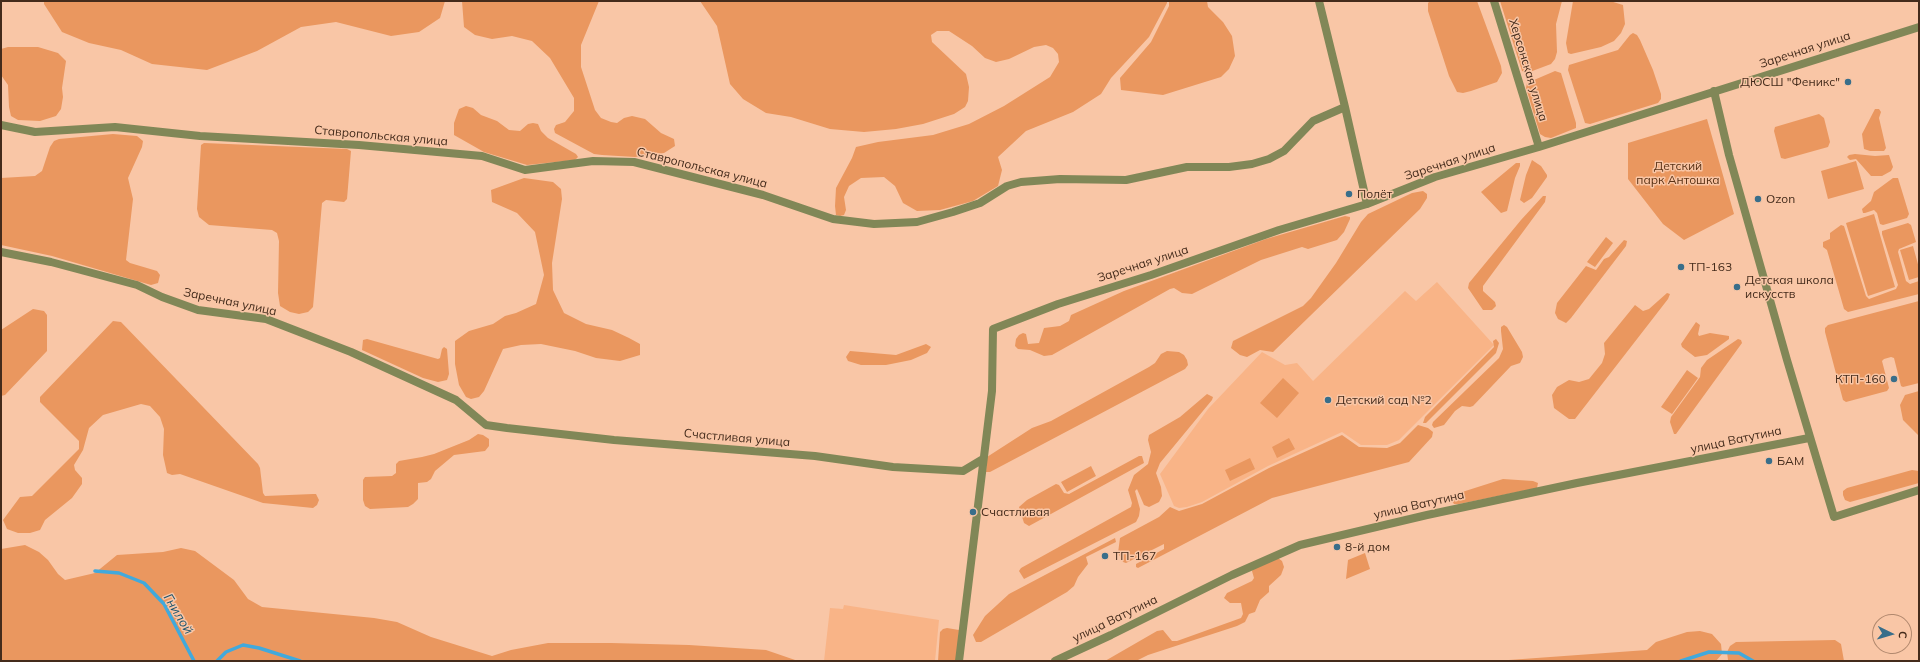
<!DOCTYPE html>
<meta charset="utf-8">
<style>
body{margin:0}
#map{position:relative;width:1920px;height:662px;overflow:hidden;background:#f9c6a6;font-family:Mulish,sans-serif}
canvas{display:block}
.frame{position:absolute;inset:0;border:2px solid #442b1b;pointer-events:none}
.north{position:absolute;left:1872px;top:614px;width:40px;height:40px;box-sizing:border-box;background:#f9c6a6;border:1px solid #b1886e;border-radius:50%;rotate:95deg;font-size:11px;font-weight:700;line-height:16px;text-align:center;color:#442b1b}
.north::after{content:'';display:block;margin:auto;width:14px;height:18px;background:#396e8a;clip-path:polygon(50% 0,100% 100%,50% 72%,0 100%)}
</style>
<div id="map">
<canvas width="1920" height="662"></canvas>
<div class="frame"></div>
<div class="north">С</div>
</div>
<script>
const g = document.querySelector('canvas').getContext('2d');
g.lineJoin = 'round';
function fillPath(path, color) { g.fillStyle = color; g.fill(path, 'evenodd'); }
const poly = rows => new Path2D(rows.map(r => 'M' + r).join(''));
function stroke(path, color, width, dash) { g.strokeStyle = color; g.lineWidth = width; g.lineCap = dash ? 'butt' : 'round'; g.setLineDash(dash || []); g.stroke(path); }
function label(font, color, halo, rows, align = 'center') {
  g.font = font + ' Mulish,sans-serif'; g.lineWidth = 3; g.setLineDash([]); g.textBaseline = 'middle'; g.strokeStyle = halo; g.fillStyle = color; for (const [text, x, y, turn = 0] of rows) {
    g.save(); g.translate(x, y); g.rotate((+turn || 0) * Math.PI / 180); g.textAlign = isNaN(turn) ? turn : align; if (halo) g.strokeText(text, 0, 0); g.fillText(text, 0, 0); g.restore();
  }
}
fillPath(poly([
 [1437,282,1494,345,1399,440,1387,445,1361,445,1342,432,1268,466,1202,502,1187,507,1179,508,1174,506,1160,474,1208,409,1262,352,1285,365,1297,363,1313,381,1405,291,1416,301],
 [844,605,939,620,935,661,824,661,830,608,843,609]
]), '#f9b487');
fillPath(poly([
 [44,1,445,1,440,18,419,32,391,36,336,22,301,27,257,51,207,70,152,64,121,50,89,43,62,32,44,4],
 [462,1,599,1,581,45,581,67,595,110,601,118,611,122,617,123,624,118,632,116,645,119,661,133,674,139,675,146,664,153,635,157,602,155,594,154,555,133,554,129,556,125,565,122,574,111,574,98,550,58,532,41,512,36,492,39,475,35,464,27],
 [700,1,1167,1,1167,3,1149,37,1111,78,1101,94,1073,112,1026,131,998,157,1002,170,998,186,973,201,940,210,917,211,903,203,895,186,884,177,861,178,849,186,844,197,846,210,844,215,840,216,836,215,835,206,836,188,852,158,856,147,878,142,933,135,969,124,1004,106,1050,77,1059,62,1058,54,1053,48,1046,45,1034,47,1009,59,996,62,985,58,972,46,949,31,937,31,931,35,932,42,966,74,969,87,968,101,965,107,954,114,923,124,896,129,864,132,830,129,791,117,766,113,743,99,730,84,717,26],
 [1169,1,1207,1,1208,7,1223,22,1232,36,1235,56,1229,69,1221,77,1163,95,1121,90,1120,78,1151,42,1169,6],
 [1430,1,1477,1,1501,66,1502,73,1497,82,1471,91,1463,93,1457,92,1449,76,1428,11,1428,3],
 [1500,1,1562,1,1556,24,1557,52,1555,59,1551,64,1527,73,1522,71],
 [1573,1,1610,1,1623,5,1625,24,1621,33,1614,41,1601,47,1571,54,1568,53,1566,43],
 [1633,33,1637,35,1640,40,1653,70,1661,94,1661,99,1658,103,1590,124,1585,123,1568,70,1569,65,1618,50,1630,35],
 [8,47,38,47,58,53,66,61,62,88,63,97,61,109,56,116,40,121,18,120,11,116,9,107,8,85,1,75,1,49],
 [1555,71,1561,73,1576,123,1576,128,1551,138,1545,137,1540,134,1526,88,1527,83],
 [466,106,473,108,481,115,497,121,509,130,520,131,528,124,533,123,538,124,541,131,548,138,576,154,578,157,575,160,527,165,484,152,454,135,454,123,459,109],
 [1875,109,1879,109,1881,112,1879,118,1886,148,1884,151,1870,151,1864,149,1862,134],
 [1819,114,1824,118,1830,142,1828,147,1785,159,1781,158,1774,131,1775,127],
 [1707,119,1734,214,1684,240,1663,224,1628,179,1628,143],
 [113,134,137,136,143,141,142,147,128,178,133,199,126,260,130,263,157,271,160,275,158,283,151,285,52,256,1,245,1,178,35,176,42,171,50,147,54,141,59,139],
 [204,143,347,149,351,151,347,199,344,202,326,200,322,203,313,307,308,312,299,314,290,312,280,306,278,293,279,241,277,233,272,230,209,225,199,217,197,209,201,145],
 [1855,154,1875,156,1889,155,1893,167,1891,171,1882,176,1871,176,1856,159,1850,160,1847,157,1849,155],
 [1532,160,1541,166,1547,175,1547,177,1532,198,1524,203,1520,200,1526,175],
 [1856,161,1864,189,1828,199,1821,171],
 [1516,163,1520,163,1520,166,1515,178,1507,211,1501,213,1481,192],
 [524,178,553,182,561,189,562,199,552,263,553,290,564,313,586,324,612,330,629,338,640,344,640,355,620,361,596,358,575,351,541,344,521,345,503,349,484,391,479,397,471,399,466,397,459,385,455,364,455,341,469,331,493,324,505,316,516,313,536,304,544,275,535,232,517,213,492,202,491,190],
 [1893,178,1898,178,1909,214,1907,218,1883,225,1880,224,1877,213,1874,210,1865,213,1863,213,1862,209,1871,201,1874,192],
 [1423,191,1427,194,1427,198,1420,209,1273,352,1260,350,1247,357,1240,355,1231,348,1233,341,1303,306,1311,298,1336,263,1361,222,1368,214,1412,193],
 [1543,196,1546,196,1545,202,1483,286,1483,291,1495,302,1496,306,1492,310,1483,310,1468,288,1469,283,1521,220],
 [1874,214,1895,287,1868,296,1846,223],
 [1345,216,1350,217,1350,219,1344,232,1337,240,1308,249,1302,247,1261,260,1192,294,1182,293,1174,288,1170,289,1052,355,1044,356,1030,350,1018,349,1015,346,1016,339,1019,335,1023,333,1026,334,1028,344,1039,343,1044,328,1060,326,1069,321,1071,315,1124,291,1266,239],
 [1908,223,1911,225,1916,242,1899,249,1898,252,1906,281,1910,284,1919,281,1919,294,1848,312,1844,309,1827,250,1823,247,1823,242,1830,239,1830,233,1841,225,1844,226,1866,296,1869,299,1896,289,1898,285,1882,234,1882,231],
 [1606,237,1613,243,1595,267,1587,262],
 [1624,240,1627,241,1626,246,1571,318,1566,323,1558,319,1555,313,1557,303,1586,266,1596,270,1604,259,1609,257],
 [1913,246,1919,268,1919,277,1909,280,1900,250],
 [1667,293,1670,294,1668,299,1575,419,1569,419,1554,408,1552,395,1557,387,1569,380,1579,382,1589,379,1602,363,1605,354,1604,343,1635,305,1643,311,1649,309],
 [1919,301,1919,383,1903,387,1901,386,1894,358,1891,357,1884,359,1882,361,1889,388,1887,391,1846,402,1843,400,1825,332,1825,328,1828,325],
 [33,309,44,311,47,315,47,351,5,395,1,396,1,330],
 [113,321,121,322,258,464,260,468,263,493,265,496,313,494,316,494,319,500,317,505,313,508,263,503,180,474,172,475,167,473,163,455,164,429,160,417,150,406,141,404,103,415,89,428,83,450,74,465,75,470,82,478,82,484,72,498,45,520,40,530,30,533,18,533,7,529,3,520,20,497,32,496,79,449,79,441,40,402,40,397],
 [1696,322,1700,325,1698,334,1699,336,1710,333,1729,336,1729,339,1707,355,1695,357,1682,347,1681,344],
 [1504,325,1507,327,1522,352,1523,357,1520,363,1511,366,1473,406,1470,407,1462,406,1455,411,1444,425,1434,428,1432,425,1433,422,1499,358,1503,349,1501,331,1501,327],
 [367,339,438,359,440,358,442,349,444,347,447,349,449,374,447,380,438,382,423,378,362,350,363,340],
 [1496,339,1499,343,1496,353,1426,423,1423,423,1425,417,1494,347,1493,341],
 [1738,339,1741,340,1742,343,1676,434,1674,434,1670,422,1671,417,1700,377,1701,368,1707,360],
 [926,344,931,347,927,353,911,360,886,365,861,365,848,361,846,357,850,351,896,355],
 [1167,351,1179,352,1184,355,1187,360,1188,365,1185,369,990,472,986,472,987,457,1032,428,1051,421,1149,367,1155,363,1161,354],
 [1687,370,1698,378,1672,414,1661,407],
 [1283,378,1299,393,1277,418,1260,403],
 [1919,391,1919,436,1903,420,1900,405,1905,395],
 [1207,394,1213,397,1212,400,1160,463,1156,473,1161,487,1162,496,1159,502,1149,507,1144,505,1137,489,1135,491,1140,509,1139,516,1136,522,1024,579,1019,571,1021,568,1131,507,1132,503,1128,490,1134,475,1148,464,1151,452,1148,440,1149,435,1180,417],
 [1418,425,1428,428,1433,432,1432,437,1409,462,1272,498,1138,568,1136,567,1136,564,1164,549,1164,544,1126,563,1123,562,1118,553,1120,538,1159,517,1170,507,1179,511,1202,504,1269,468,1342,435,1359,447,1387,448,1400,443],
 [478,434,483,435,489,439,489,446,485,451,454,455,435,471,431,479,427,482,418,483,418,499,413,504,408,507,370,509,365,506,363,500,363,480,365,477,392,476,396,473,396,464,399,461,422,457,434,454,469,440],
 [1289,438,1295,449,1277,458,1272,447],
 [1139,456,1142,456,1144,463,1029,526,1024,523,1019,507,1027,500,1056,484,1059,485,1064,493,1069,494],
 [1250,458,1255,469,1230,481,1225,470],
 [1091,466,1096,476,1067,492,1061,482],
 [1912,470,1919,471,1919,483,1850,502,1845,500,1843,495,1843,491,1847,488],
 [1503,479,1533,481,1538,483,1537,488,1459,504,1454,504,1452,501,1453,496,1459,493],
 [1115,538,1116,542,1086,557,1088,564,1078,577,1074,586,1067,592,981,642,976,642,973,635,985,616,1009,594],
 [25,545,39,552,48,560,58,574,65,580,95,573,117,555,163,552,181,548,195,551,234,580,248,599,262,607,374,618,397,622,431,637,492,656,511,650,548,643,611,643,689,645,766,650,798,661,1,661,1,549],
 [1365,553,1370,569,1346,579,1348,560],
 [1278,558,1282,561,1284,567,1281,575,1269,586,1269,592,1260,600,1255,612,1249,614,1245,622,1237,626,1148,655,1136,661,1105,661,1157,631,1163,630,1172,641,1177,641,1241,618,1243,614,1241,603,1230,603,1224,598,1227,593,1252,581,1254,578,1252,571,1253,568],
 [947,628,959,630,957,661,938,661,940,632,943,629],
 [1700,631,1712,634,1721,644,1722,654,1716,661,1495,661,1647,650,1656,642,1687,632],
 [1835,640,1841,644,1844,661,1728,660,1727,652,1730,646,1736,642]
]), '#ea975f');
stroke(poly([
 [95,571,119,573,144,583,164,604,194,661],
 [217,661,226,652,243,645,259,648,300,661],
 [1681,661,1709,652,1739,653,1753,661]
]), '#41a9dc', 3.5);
stroke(poly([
 [1319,1,1345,107,1367,204],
 [1494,1,1539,147],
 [1714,91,1729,155,1787,360,1834,517,1919,490],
 [1,125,35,132,115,127,200,136,359,145,482,156,525,170,593,161,634,162,763,195,833,219,874,224,917,222,953,212,980,203,1007,186,1021,182,1060,179,1126,180,1187,167,1229,167,1252,164,1269,159,1284,151,1313,121,1345,107],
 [1,252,51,262,137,285,162,297,198,310,266,319,351,352,456,400,486,425,507,428,614,440,815,456,893,467,963,471,983,459],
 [959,661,992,391,993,329,1058,304,1151,275,1279,230,1367,204,1435,177,1539,147,1919,27],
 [1055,661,1111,635,1232,575,1300,545,1427,515,1577,483,1809,438]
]), '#818757', 8);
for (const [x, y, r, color] of [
 [1848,82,4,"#396e8a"],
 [1349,194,4,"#396e8a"],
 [1758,199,4,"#396e8a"],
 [1681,267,4,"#396e8a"],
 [1737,287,4,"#396e8a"],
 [1894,379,4,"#396e8a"],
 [1328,400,4,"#396e8a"],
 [1769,461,4,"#396e8a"],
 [973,512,4,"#396e8a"],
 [1337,547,4,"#396e8a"],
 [1105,556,4,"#396e8a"]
]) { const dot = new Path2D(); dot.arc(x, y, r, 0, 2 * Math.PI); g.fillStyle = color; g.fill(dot); stroke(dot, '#f9c6a6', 1.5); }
label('12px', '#442b1b', '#f9c6a6', [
 ["Заречная улица",1805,50,-18],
 ["Херсонская улица",1528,70,73],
 ["Ставропольская улица",381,136,5],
 ["Заречная улица",1450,162,-18],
 ["Ставропольская улица",702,168,14],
 ["Заречная улица",1143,264,-18],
 ["Заречная улица",230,302,12],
 ["Счастливая улица",737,438,5],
 ["улица Ватутина",1736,440,-12],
 ["улица Ватутина",1419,505,-13],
 ["улица Ватутина",1115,619,-26]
]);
label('12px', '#442b1b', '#f9c6a6', [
 ["ДЮСШ \"Феникс\"",1840,82,"right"],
 ["Полёт",1357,194],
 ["Ozon",1766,199],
 ["ТП-163",1689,267],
 ["Детская школа",1745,280],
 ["искусств",1745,294],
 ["КТП-160",1886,379,"right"],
 ["Детский сад №2",1336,400],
 ["БАМ",1777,461],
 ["Счастливая",981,512],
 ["8-й дом",1345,547],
 ["ТП-167",1113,556]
], 'left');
label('12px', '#593114', '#f9c6a6', [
 ["Детский",1678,166],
 ["парк Антошка",1678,180]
]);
label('italic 13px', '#1b536d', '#f9c6a6', [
 ["Гнилой",178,614,59]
]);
</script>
